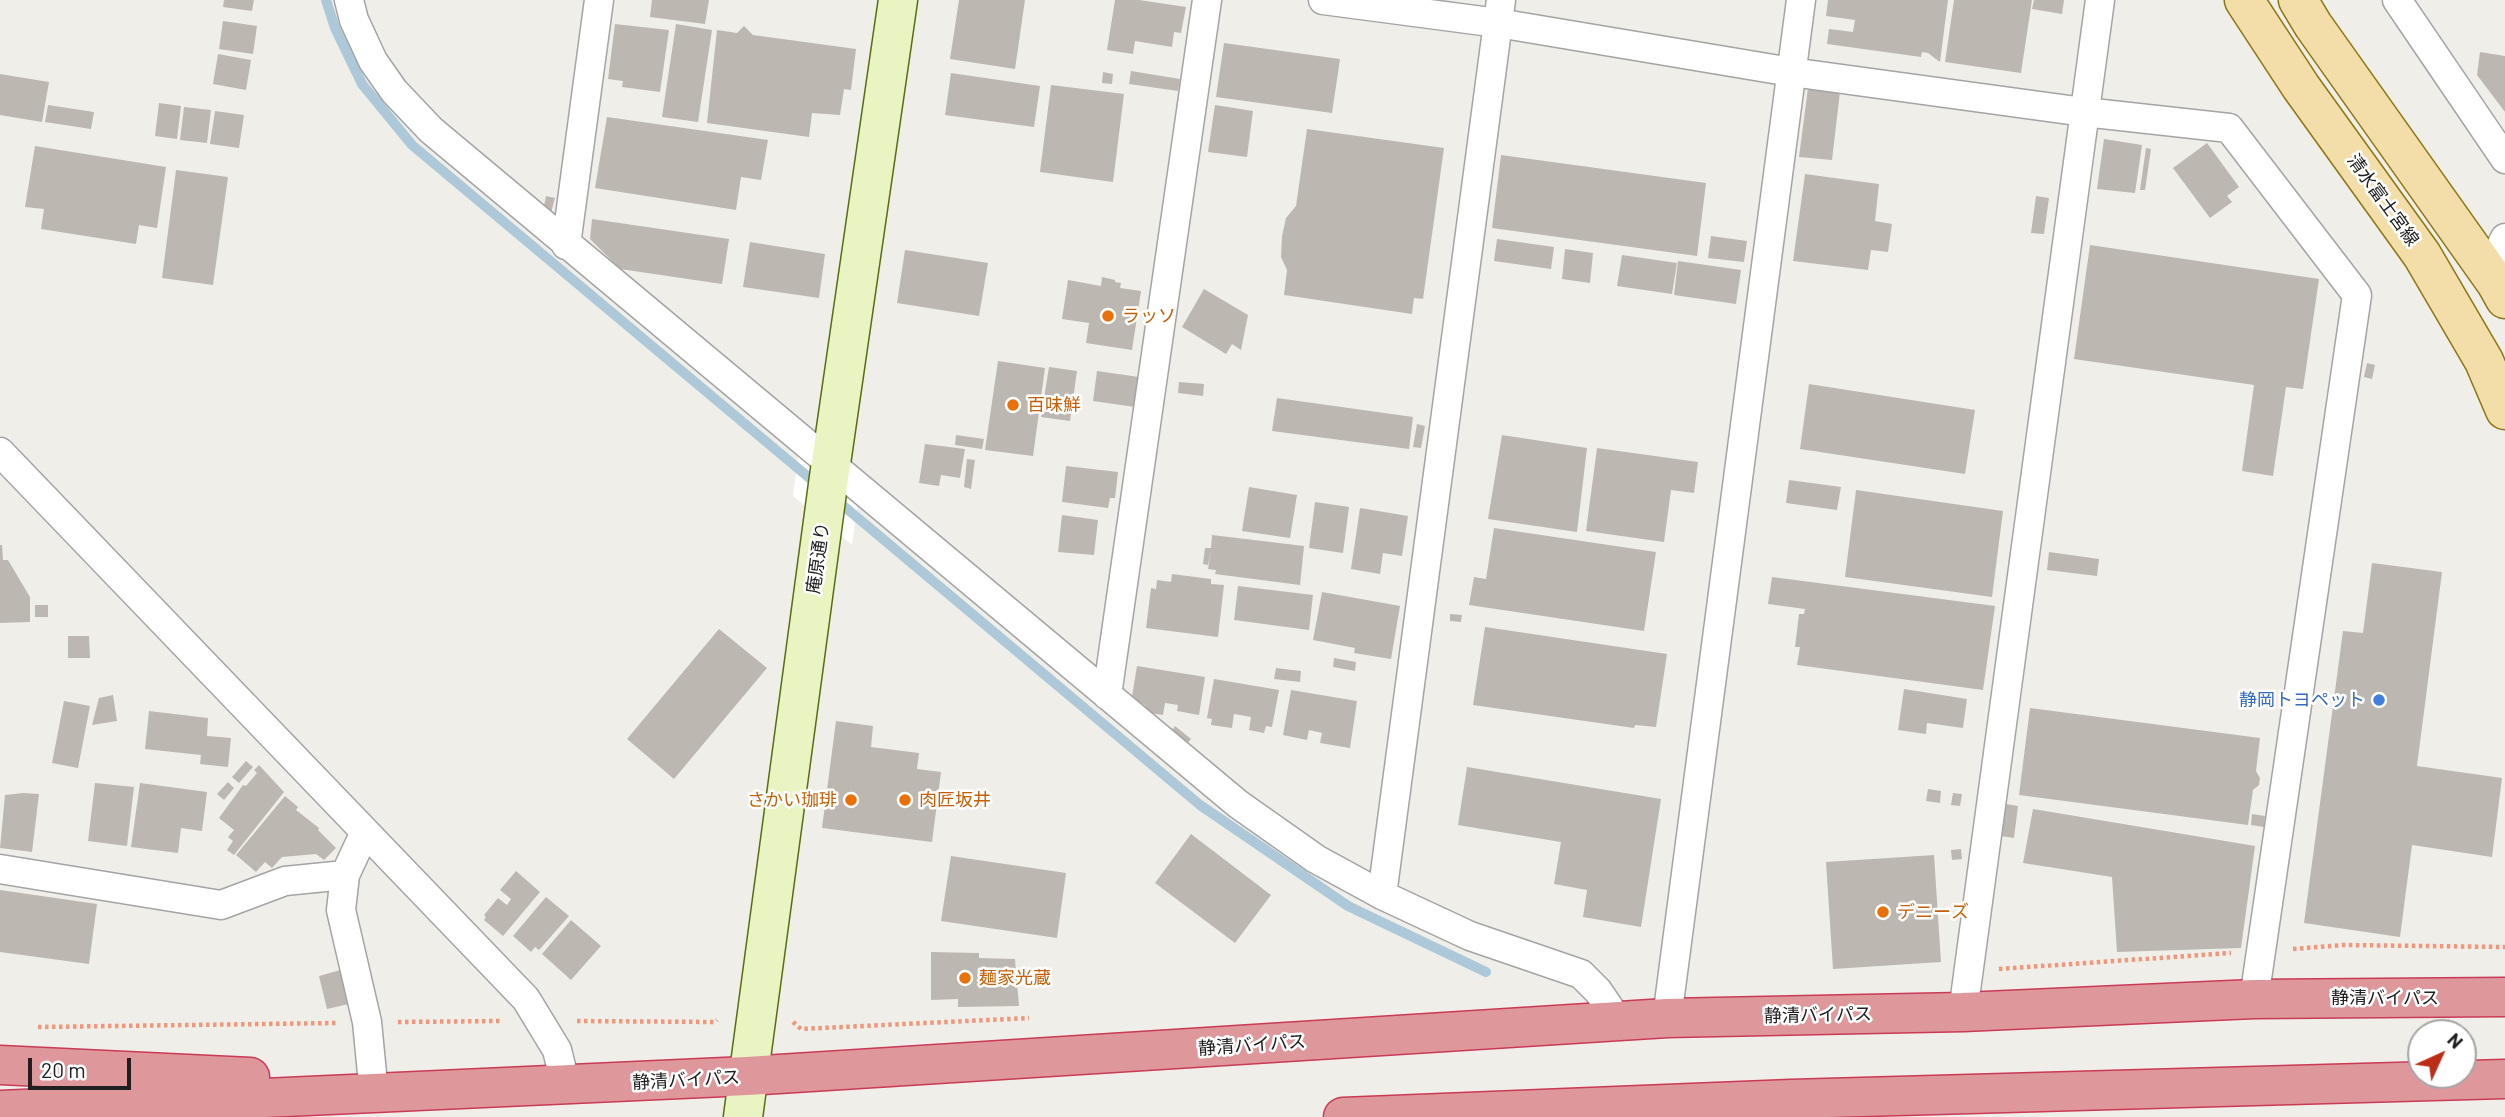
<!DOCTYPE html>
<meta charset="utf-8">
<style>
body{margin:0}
#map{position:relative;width:2505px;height:1117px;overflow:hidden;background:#f0eee8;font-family:Barlow,sans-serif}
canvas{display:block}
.north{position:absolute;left:2407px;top:1019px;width:70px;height:70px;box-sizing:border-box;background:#fff;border:2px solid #a6a6a6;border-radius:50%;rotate:45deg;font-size:19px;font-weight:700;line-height:28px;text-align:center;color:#202020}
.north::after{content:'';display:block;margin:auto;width:24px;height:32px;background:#bb2d16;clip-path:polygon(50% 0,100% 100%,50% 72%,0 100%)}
.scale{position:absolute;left:28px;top:1058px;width:103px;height:32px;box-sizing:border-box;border:4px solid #202020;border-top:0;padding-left:9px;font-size:21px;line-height:24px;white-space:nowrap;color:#202020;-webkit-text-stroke:5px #fff;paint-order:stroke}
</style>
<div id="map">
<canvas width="2505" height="1117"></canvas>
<div class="north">N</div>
<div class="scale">20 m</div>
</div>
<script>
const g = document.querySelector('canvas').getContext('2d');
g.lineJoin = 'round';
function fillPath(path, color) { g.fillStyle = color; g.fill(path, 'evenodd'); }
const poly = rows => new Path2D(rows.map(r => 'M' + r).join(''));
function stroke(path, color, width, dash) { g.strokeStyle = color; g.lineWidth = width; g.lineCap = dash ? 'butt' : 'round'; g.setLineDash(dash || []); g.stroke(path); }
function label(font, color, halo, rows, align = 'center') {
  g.font = font + ' Barlow,"Noto Sans JP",sans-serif'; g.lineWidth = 5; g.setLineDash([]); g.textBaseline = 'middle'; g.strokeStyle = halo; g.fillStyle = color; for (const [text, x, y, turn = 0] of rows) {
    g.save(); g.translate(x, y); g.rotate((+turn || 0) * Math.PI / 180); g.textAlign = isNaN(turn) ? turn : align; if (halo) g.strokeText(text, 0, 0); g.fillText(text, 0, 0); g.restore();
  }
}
fillPath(poly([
 [799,450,858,502,852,545,793,496]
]), '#fff');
stroke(poly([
 [326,0,335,28,362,84,412,145,819,486],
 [834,498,1200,805,1348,906,1486,972]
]), '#adc9d9', 10);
fillPath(poly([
 [224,0,254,0,252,11,223,7],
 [652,0,709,0,705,24,650,17],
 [959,0,1025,0,1015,69,950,59],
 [1115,0,1139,0,1186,7,1181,33,1174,32,1172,47,1135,41,1133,54,1107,50],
 [1828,0,1948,0,1940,62,1928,53,1922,52,1921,57,1827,44,1829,29,1853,32,1855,20,1826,16],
 [1954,0,2032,0,2021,73,1945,62],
 [2034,0,2064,0,2062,14,2032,9],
 [223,21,257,26,253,54,219,49],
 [615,24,669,30,660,92,622,87,623,81,608,79],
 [676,24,712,30,698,122,662,117],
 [744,26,753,35,856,49,851,90,844,89,840,115,812,113,809,137,707,123,717,30,737,33],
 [1224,43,1340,59,1332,113,1216,97],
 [2480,52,2505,56,2505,112,2477,75],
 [218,54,251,60,246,90,213,84],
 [1131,71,1180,79,1178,91,1129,84],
 [1103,72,1113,74,1112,84,1102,83],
 [951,73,1040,86,1034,127,945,115],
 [0,74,49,82,42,122,0,115],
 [1051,85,1124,94,1113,182,1040,172],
 [1808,88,1840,92,1832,160,1799,157],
 [159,103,181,106,177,139,155,136],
 [48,105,94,112,91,129,45,122],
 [1215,105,1253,111,1247,157,1208,152],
 [184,107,211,110,207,143,180,140],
 [215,111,244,115,239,148,210,144],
 [607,117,768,140,761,180,741,177,736,210,595,188],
 [1307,129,1444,148,1423,299,1414,298,1412,314,1284,295,1287,270,1281,257,1282,236,1286,218,1296,206],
 [2104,139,2142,145,2135,193,2097,189],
 [2207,143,2239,187,2227,196,2232,202,2210,218,2173,168],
 [35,146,166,167,157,228,139,225,136,244,41,229,44,209,25,207],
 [2146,148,2151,149,2145,190,2140,190],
 [1501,155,1706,183,1697,256,1492,228],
 [176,170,228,177,213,285,162,278],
 [1805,174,1879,184,1875,221,1892,224,1888,252,1871,250,1868,270,1793,261],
 [546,196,555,198,551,213,543,211],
 [2036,196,2049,198,2044,234,2031,233],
 [592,219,729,239,722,284,620,269,590,239],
 [1711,236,1747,241,1744,262,1708,258],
 [1497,239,1554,247,1551,269,1494,261],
 [750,242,825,254,819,298,743,287],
 [2090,245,2319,279,2303,389,2286,387,2273,476,2242,471,2254,385,2074,359],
 [1565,249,1593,253,1590,283,1562,279],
 [905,250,988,263,979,316,897,303],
 [1622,255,1677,263,1672,294,1617,286],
 [1678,261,1741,270,1736,304,1674,295],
 [1102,277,1115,280,1115,282,1121,283,1120,288,1141,291,1132,350,1086,343,1089,323,1062,319,1068,280,1101,286],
 [1204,289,1248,315,1241,350,1232,344,1226,354,1182,327],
 [998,361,1045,368,1033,456,985,450],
 [2367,363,2375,365,2372,379,2364,377],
 [1049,367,1077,371,1070,421,1041,417],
 [1097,371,1139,377,1135,407,1093,401],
 [1179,382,1204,384,1203,396,1178,393],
 [1809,384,1975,410,1965,474,1800,449],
 [1277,398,1413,417,1409,449,1272,431],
 [1417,424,1425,426,1421,448,1413,447],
 [956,435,984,439,982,449,955,445],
 [1502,435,1587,448,1577,532,1488,519],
 [925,444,965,449,960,478,941,475,939,486,919,483],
 [1597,448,1698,462,1694,493,1671,490,1664,542,1586,531],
 [967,459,975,460,971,489,964,487],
 [1066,466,1118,472,1115,498,1110,498,1108,508,1062,502],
 [1789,480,1841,487,1837,510,1786,503],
 [1249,487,1297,495,1290,538,1242,531],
 [1856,490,2003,511,1992,597,1845,577],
 [1315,502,1349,507,1343,553,1309,548],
 [1360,508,1408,516,1402,556,1383,553,1380,574,1351,569],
 [1062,515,1098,520,1094,555,1058,552],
 [1494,528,1656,552,1644,631,1469,605,1474,577,1486,579],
 [1212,535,1304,546,1300,585,1215,574,1216,570,1208,569,1211,551,1208,565,1203,564,1205,548,1211,548],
 [0,545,2,545,3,560,8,560,30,597,30,622,0,623],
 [2049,552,2099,559,2097,576,2047,570],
 [2372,563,2442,572,2417,766,2502,778,2492,857,2412,845,2400,937,2304,923,2343,631,2363,633],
 [1172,574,1211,579,1211,584,1224,585,1218,637,1146,628,1151,588,1156,589,1157,580,1171,582],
 [1772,577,1995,606,1983,690,1797,665,1800,647,1795,647,1799,614,1804,614,1805,609,1768,604],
 [1238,586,1313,595,1309,630,1234,620],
 [1322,592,1400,606,1391,659,1354,653,1355,648,1313,640],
 [35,605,48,605,48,617,35,617],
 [1450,614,1462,615,1461,622,1450,621],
 [1485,627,1667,654,1656,727,1635,725,1634,728,1473,705],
 [719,629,767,668,674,779,627,739],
 [68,636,89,636,90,658,68,658],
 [1334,658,1356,662,1355,671,1333,667],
 [1137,666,1205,677,1199,715,1177,711,1178,705,1165,703,1163,715,1144,712,1145,705,1131,703],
 [1276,668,1301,671,1300,682,1274,679],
 [1214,679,1279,690,1272,727,1266,726,1264,733,1249,730,1251,717,1234,714,1232,728,1211,725,1212,719,1207,718],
 [1904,689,1967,699,1963,728,1927,723,1926,734,1898,730],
 [1291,690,1357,701,1350,748,1320,743,1322,733,1309,730,1307,740,1283,735],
 [113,695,117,721,92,725,99,698],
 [64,701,90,706,78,768,52,763],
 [2030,708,2260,738,2256,771,2260,778,2259,785,2253,790,2248,825,2019,795],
 [149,711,208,718,207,736,231,738,228,767,200,764,201,755,145,749],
 [836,721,873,726,871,747,919,753,917,769,941,772,932,842,822,828],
 [1175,726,1191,739,1185,746,1170,733],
 [246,761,253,767,239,783,232,777],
 [259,765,284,792,234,855,227,850,233,841,228,837,234,830,219,818,243,785,246,786,257,773,254,770],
 [1467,767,1661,799,1641,927,1583,917,1587,890,1554,884,1561,842,1458,825],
 [228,782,234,788,224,800,217,794],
 [95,783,134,787,127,846,88,841],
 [140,783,207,792,202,831,181,828,178,853,131,847],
 [1928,789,1941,791,1940,803,1926,801],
 [23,793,39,794,32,852,0,848,5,795],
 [1953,793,1962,794,1960,806,1951,805],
 [285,796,298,807,296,810,319,828,318,830,336,848,324,860,316,854,282,857,272,868,265,862,256,872,236,855],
 [2006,804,2018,806,2014,838,2001,836],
 [2033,809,2255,846,2241,948,2117,952,2112,877,2023,863],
 [2252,814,2265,816,2264,827,2251,825],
 [1191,834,1271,895,1235,943,1155,883],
 [1961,849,1962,859,1952,860,1951,850],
 [1934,855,1941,962,1833,969,1826,862],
 [951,856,1066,873,1057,938,941,921],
 [516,871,540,892,503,936,484,920,486,917,484,915,498,898,507,905,511,899,500,890],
 [0,890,97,904,89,964,0,952],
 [546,897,569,916,539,950,535,947,531,952,513,936],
 [571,920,601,946,571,980,542,954],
 [931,952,979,953,979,958,1015,959,1019,1006,958,1007,958,999,931,1000],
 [344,969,353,1003,327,1009,319,976]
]), '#bdb7b1');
const street = poly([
 [349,0,354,20,373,61,394,91,431,130,1238,804,1316,859,1382,895,1470,936,1581,974,1598,991,1619,1022],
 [1323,0,1498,23,1791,72,2084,112,2229,128,2357,295,2254,999],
 [2397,0,2505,159],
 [566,245,599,0],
 [2488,272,2505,238],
 [0,452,526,999,557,1050,566,1086],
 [1107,695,1207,0],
 [0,869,221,905,285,881,345,875,365,832],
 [345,875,341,910,367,1022,374,1094],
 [1382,895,1501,0],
 [1963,1012,2100,0],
 [1667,1018,1801,0]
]);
const secondary = poly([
 [743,1117,829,477,898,0]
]);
const primary = poly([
 [2244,0,2301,87,2422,255,2484,361,2505,410],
 [2298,0,2313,25,2496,283,2505,299]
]);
const highway = poly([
 [0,1065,250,1077],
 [0,1110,747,1076,1667,1018,1963,1012,2254,999,2505,997],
 [1343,1117,1791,1099,2505,1079]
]);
stroke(street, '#a4a4a4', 31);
stroke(secondary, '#576e11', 41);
stroke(primary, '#8d7510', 41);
stroke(highway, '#c93a57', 41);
stroke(poly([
 [2293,949,2343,945,2505,947],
 [1999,969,2231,953],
 [577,1021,715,1022,717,1020],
 [398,1022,501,1021],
 [793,1022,801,1029,1029,1018],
 [38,1027,337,1023]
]), '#ec987d', 4.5, [3.5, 3.5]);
stroke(street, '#fff', 28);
stroke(secondary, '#eaf3c2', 38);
stroke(primary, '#f3deaa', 38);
stroke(highway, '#de989c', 38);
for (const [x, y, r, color] of [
 [1108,316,7,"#e8710a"],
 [1013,405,7,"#e8710a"],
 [2379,700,7,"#3f7fe0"],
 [851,800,7,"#e8710a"],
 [905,800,7,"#e8710a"],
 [1883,912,7,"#e8710a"],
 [965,978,7,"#e8710a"]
]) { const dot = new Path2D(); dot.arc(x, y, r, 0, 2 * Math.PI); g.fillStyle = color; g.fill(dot); stroke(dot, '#fff', 2.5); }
label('18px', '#202020', '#fff', [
 ["清水富士宮線",2383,200,54],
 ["庵原通り",818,558,-82],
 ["静清バイパス",2385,998],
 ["静清バイパス",1818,1015,-1],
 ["静清バイパス",1252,1045,-4],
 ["静清バイパス",686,1080,-3]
]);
label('18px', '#c56008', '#fff', [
 ["ラッソ",1122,316],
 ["百味鮮",1027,405],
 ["さかい珈琲",837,800,"right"],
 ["肉匠坂井",919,800],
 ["デニーズ",1897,912],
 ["麺家光蔵",979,978]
], 'left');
label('18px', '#366cbe', '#fff', [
 ["静岡トヨペット",2365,700]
], 'right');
</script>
